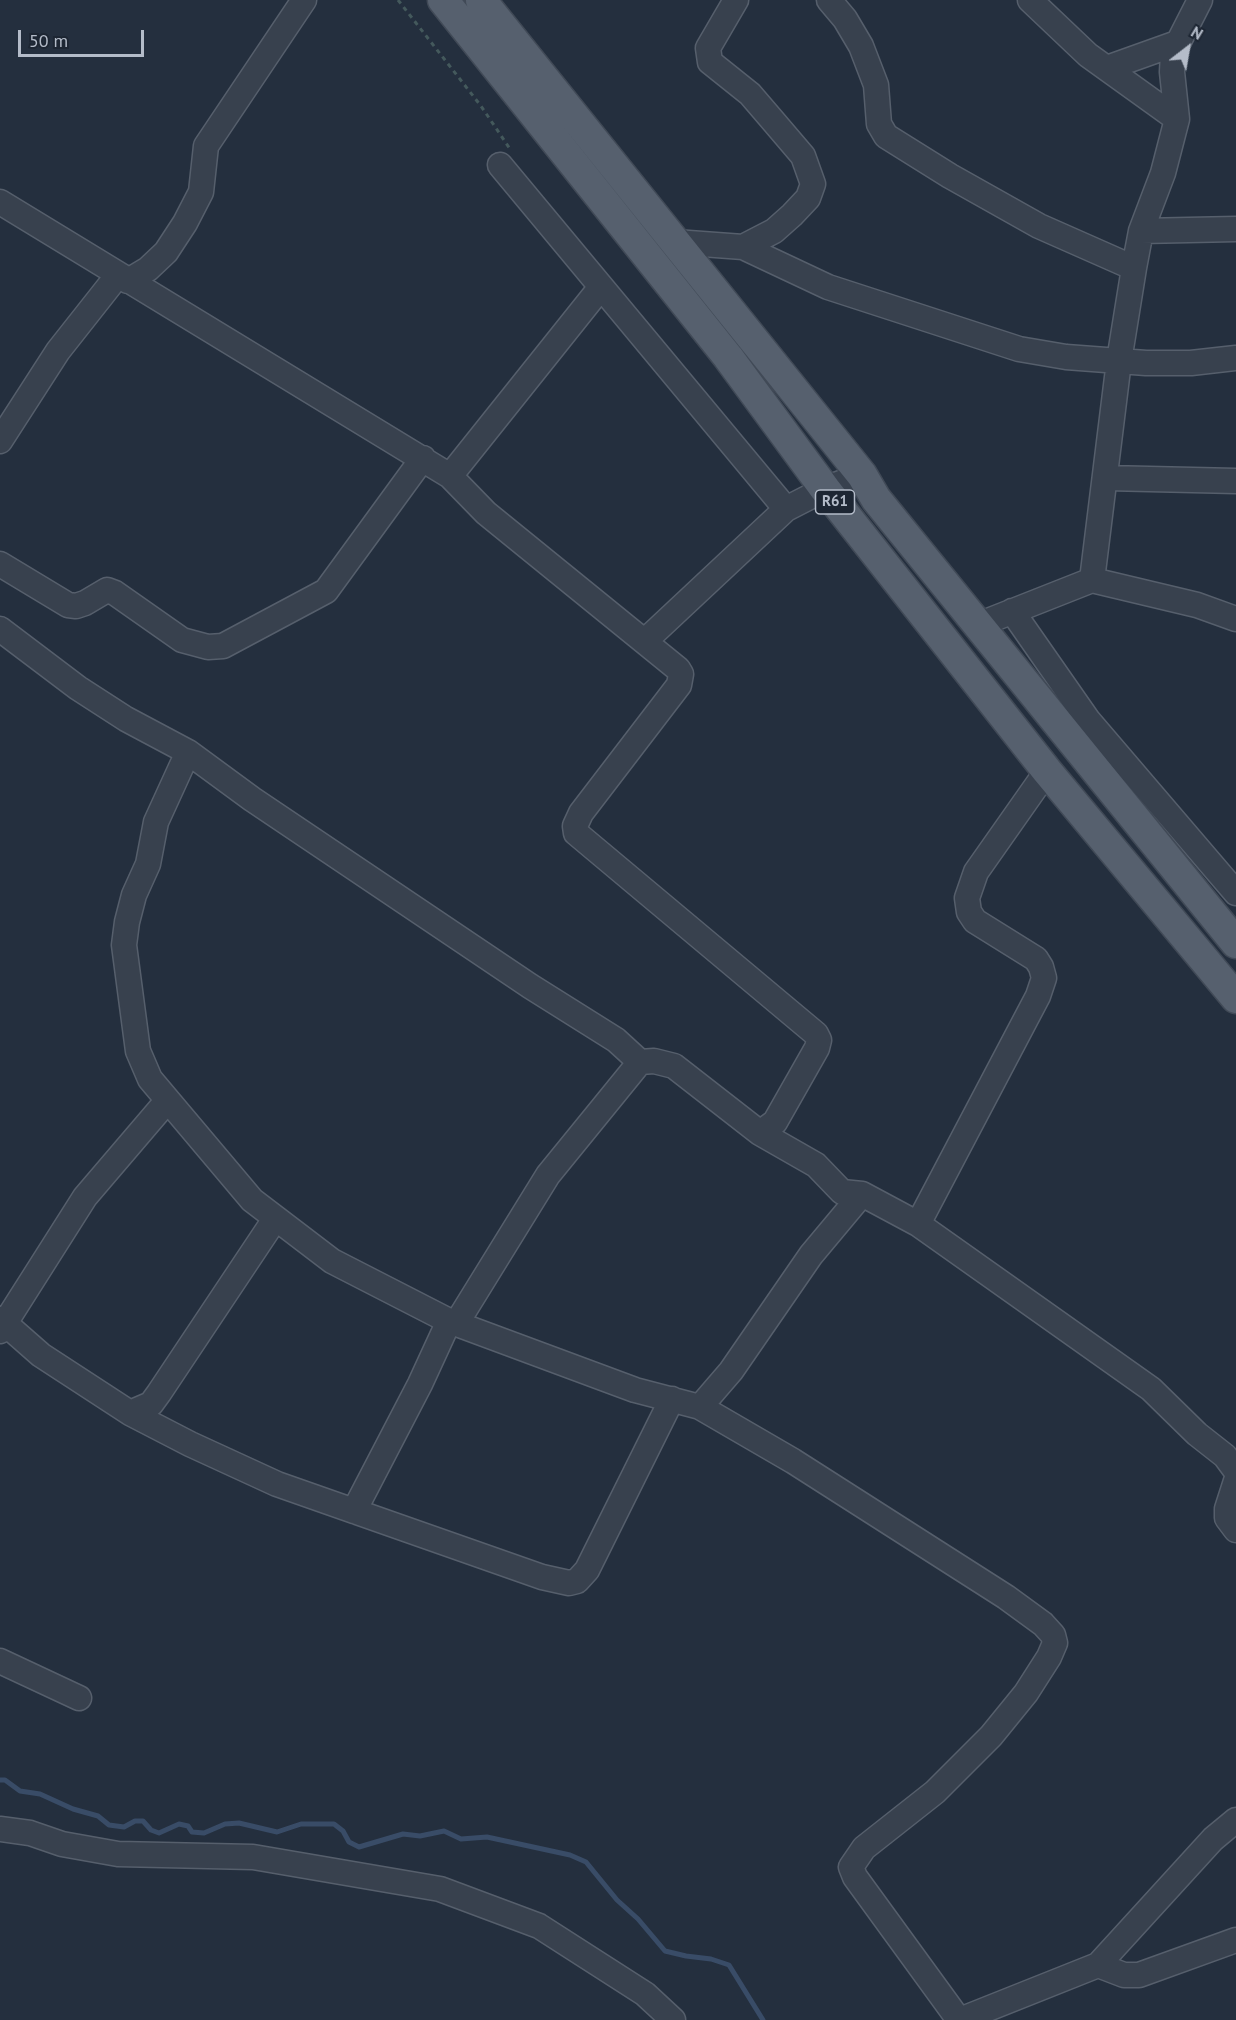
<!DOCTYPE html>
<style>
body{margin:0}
#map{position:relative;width:1236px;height:2020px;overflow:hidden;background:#242f3e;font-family:"PT Sans",sans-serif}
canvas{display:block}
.north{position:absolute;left:1158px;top:18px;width:60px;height:60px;-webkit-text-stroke:4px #1d2633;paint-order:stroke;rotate:31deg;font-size:16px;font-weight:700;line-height:24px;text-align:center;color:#b4bcc9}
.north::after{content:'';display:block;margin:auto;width:21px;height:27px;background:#b4bcc9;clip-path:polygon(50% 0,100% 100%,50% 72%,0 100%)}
.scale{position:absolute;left:18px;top:30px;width:126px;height:27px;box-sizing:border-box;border:3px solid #b4bcc9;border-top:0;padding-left:8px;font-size:18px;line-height:21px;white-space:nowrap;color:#b4bcc9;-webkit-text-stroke:4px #1d2633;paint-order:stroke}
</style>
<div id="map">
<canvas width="1236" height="2020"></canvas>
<div class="north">N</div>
<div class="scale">50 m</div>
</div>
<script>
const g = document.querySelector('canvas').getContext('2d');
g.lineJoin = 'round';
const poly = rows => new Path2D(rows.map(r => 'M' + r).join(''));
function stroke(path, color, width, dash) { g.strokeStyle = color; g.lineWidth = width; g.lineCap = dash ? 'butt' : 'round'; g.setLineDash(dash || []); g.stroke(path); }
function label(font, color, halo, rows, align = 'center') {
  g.font = font + ' "PT Sans",sans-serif'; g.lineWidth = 5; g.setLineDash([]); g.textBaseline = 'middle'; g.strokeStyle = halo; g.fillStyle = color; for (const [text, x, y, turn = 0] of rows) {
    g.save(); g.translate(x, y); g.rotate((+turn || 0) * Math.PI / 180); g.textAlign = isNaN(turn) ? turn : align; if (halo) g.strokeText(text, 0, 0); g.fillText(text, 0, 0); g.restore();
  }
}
stroke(poly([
 [0,1780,5,1780,20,1791,40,1794,73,1809,98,1816,109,1825,124,1827,135,1821,143,1821,151,1830,159,1833,179,1824,188,1826,192,1832,204,1833,225,1824,239,1823,277,1832,301,1824,334,1824,343,1831,349,1842,359,1847,403,1834,420,1836,444,1831,461,1839,487,1837,570,1855,586,1862,617,1900,638,1919,665,1951,686,1956,711,1959,729,1965,763,2020]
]), '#394c67', 5);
const minor = poly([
 [736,0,708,48,710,62,750,94,774,122,803,156,813,184,808,198,792,215,774,231,743,247],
 [829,0,845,19,861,46,876,85,879,124,886,136,950,176,1039,226,1134,268],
 [1030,0,1088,55,1177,119],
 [1107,68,1177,43],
 [500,165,786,509],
 [0,202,450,476,486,513,678,669,681,674,679,685,581,813,575,826,576,833,816,1034,819,1040,817,1048,775,1122,760,1133],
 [1141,231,1236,229],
 [675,242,743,247,828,287,1019,349,1066,357,1146,363,1191,363,1236,358],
 [128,281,148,269,166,252,185,223,201,192,206,146,304,0],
 [0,441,58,351,118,275],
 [450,476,601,287],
 [1106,478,1236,481],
 [0,564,68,605,76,606,85,603,107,590,115,593,182,640,208,647,223,646,326,591,423,458],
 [1092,580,1119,361,1134,268,1141,231,1163,173,1177,119,1172,72,1173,53,1200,0],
 [1012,611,1088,720,1236,893],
 [978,625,1092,580,1197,605,1236,619],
 [0,629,78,688,126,719,188,752,252,799,530,986,616,1040,640,1062,654,1061,674,1066,760,1133,816,1165,842,1192,862,1194,918,1224,1151,1389,1197,1434,1225,1456,1236,1471],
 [645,641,786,509,825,489,862,475],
 [188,752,156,822,148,864,134,895,127,922,124,945,138,1051,150,1079,252,1200,332,1261,449,1321,635,1390,700,1407,731,1371,811,1255,862,1194],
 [918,1224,1038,996,1044,978,1041,967,1036,959,975,921,969,912,967,898,976,872,1047,771],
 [0,1319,41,1355,130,1413,190,1444,277,1484,542,1577,569,1583,577,1581,587,1570,672,1399],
 [456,1324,548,1175,640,1062],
 [0,1331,85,1197,167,1101],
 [700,1407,793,1461,1006,1597,1043,1624,1053,1635,1055,1643,1049,1657,1026,1693,991,1736,935,1792,864,1848,851,1867,855,1877,959,2020],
 [130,1413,151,1404,159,1393,275,1219],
 [1236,1481,1227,1509,1227,1518,1236,1530],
 [354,1511,420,1384,449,1321],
 [0,1661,79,1698],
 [0,1829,30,1833,62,1844,118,1854,253,1857,440,1889,539,1926,645,1994,673,2020],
 [1098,1965,1124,1975,1139,1975,1236,1940],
 [960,2020,1098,1965,1213,1839,1236,1820]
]);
const major = poly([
 [443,0,728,357,825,489,1047,771,1236,998],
 [481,0,862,475,876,499,1236,943]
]);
stroke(minor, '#565f6c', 27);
stroke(major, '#414a57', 33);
stroke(poly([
 [398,0,481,106,510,149]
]), '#44595c', 3, [4.5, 4.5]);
stroke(minor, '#38414e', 24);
stroke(major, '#56606e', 30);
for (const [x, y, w] of [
 [835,502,39]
]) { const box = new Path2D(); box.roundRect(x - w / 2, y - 12, w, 24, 4.5); g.fillStyle = '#1d2633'; g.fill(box); stroke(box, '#b4bcc9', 1.5); }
label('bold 15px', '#b4bcc9', null, [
 ["R61",835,502]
]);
</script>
